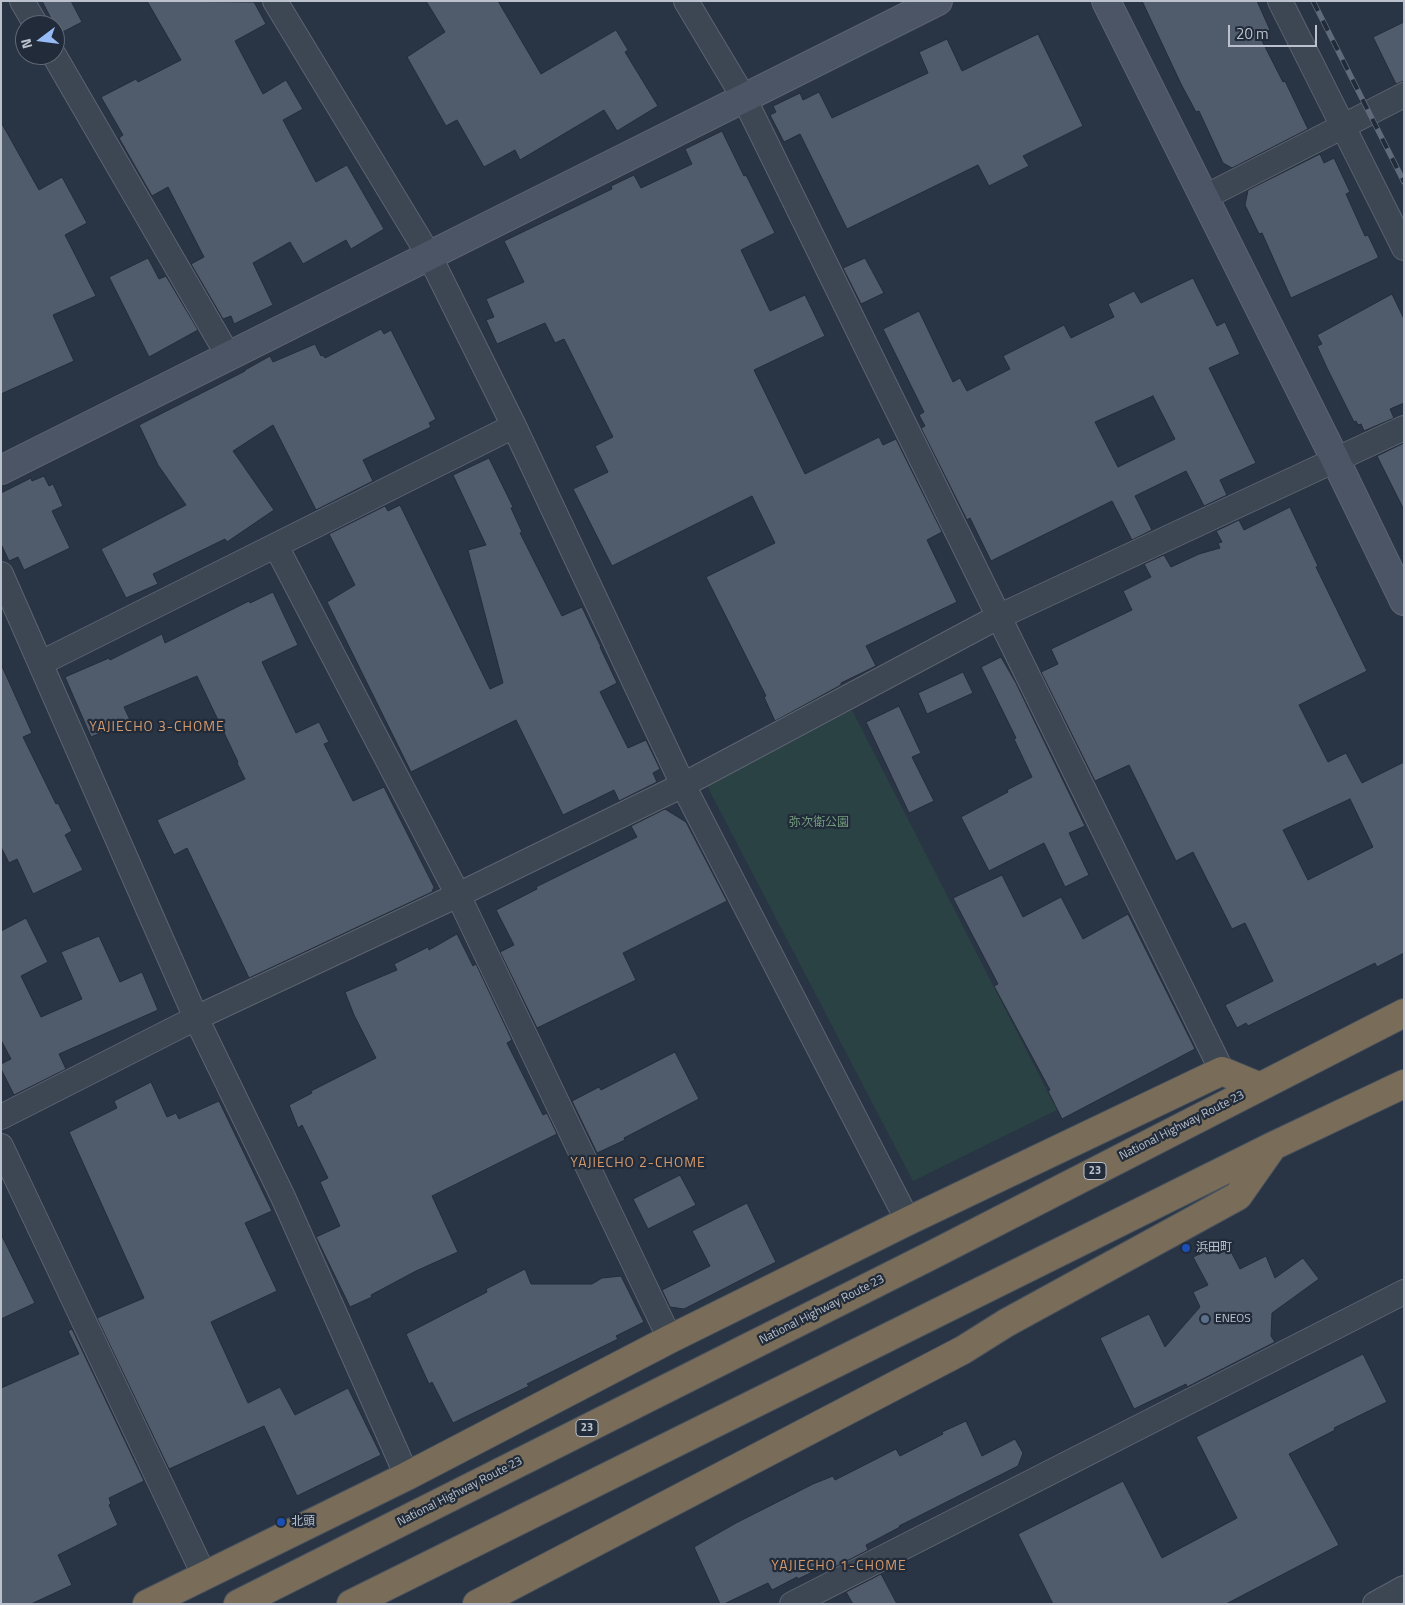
<!DOCTYPE html>
<meta charset="utf-8">
<style>
body{margin:0}
#map{position:relative;width:1405px;height:1605px;overflow:hidden;background:#293444;font-family:"Titillium Web",sans-serif}
canvas{display:block}
.frame{position:absolute;inset:0;border:2px solid #bbc2cd;pointer-events:none}
.north{position:absolute;left:15px;top:15px;width:50px;height:50px;box-sizing:border-box;background:#212b39;border:1px solid #5f6774;border-radius:50%;rotate:255deg;font-size:14px;font-weight:700;line-height:20px;text-align:center;color:#bbc2cd}
.north::after{content:'';display:block;margin:auto;width:18px;height:22px;background:#97bcf5;clip-path:polygon(50% 0,100% 100%,50% 72%,0 100%)}
.scale{position:absolute;left:1228px;top:25px;width:89px;height:22px;box-sizing:border-box;border:2px solid #bbc2cd;border-top:0;padding-left:6px;font-size:15px;line-height:18px;white-space:nowrap;color:#bbc2cd;-webkit-text-stroke:4px #212b39;paint-order:stroke}
</style>
<div id="map">
<canvas width="1405" height="1605"></canvas>
<div class="frame"></div>
<div class="north">N</div>
<div class="scale">20 m</div>
</div>
<script>
const g = document.querySelector('canvas').getContext('2d');
g.lineJoin = 'round';
function fillPath(path, color) { g.fillStyle = color; g.fill(path, 'evenodd'); }
const poly = rows => new Path2D(rows.map(r => 'M' + r).join(''));
function stroke(path, color, width, dash) { g.strokeStyle = color; g.lineWidth = width; g.lineCap = dash ? 'butt' : 'round'; g.setLineDash(dash || []); g.stroke(path); }
function label(font, color, halo, rows, align = 'center') {
  g.font = font + ' "Titillium Web","Noto Sans JP",sans-serif'; g.lineWidth = 4.5; g.setLineDash([]); g.textBaseline = 'middle'; g.strokeStyle = halo; g.fillStyle = color; for (const [text, x, y, turn = 0] of rows) {
    g.save(); g.translate(x, y); g.rotate((+turn || 0) * Math.PI / 180); g.textAlign = isNaN(turn) ? turn : align; if (halo) g.strokeText(text, 0, 0); g.fillText(text, 0, 0); g.restore();
  }
}
fillPath(poly([
 [852,710,1057,1110,913,1181,707,786]
]), '#2b4244');
const building = poly([
 [42,1,71,1,82,22,59,34,42,1],
 [147,1,254,2,266,24,235,41,263,94,286,80,303,109,283,120,316,182,347,165,384,229,351,249,346,240,303,264,290,242,253,263,273,305,234,324,231,316,223,319,191,264,204,257,168,187,152,196,119,138,123,135,101,97,136,79,138,82,181,60,147,1],
 [426,1,498,1,541,74,616,30,628,50,625,52,658,106,617,131,604,110,520,160,515,150,484,167,457,120,446,126,407,57,445,32,426,1],
 [1142,1,1257,1,1270,30,1259,35,1283,82,1285,81,1308,129,1232,168,1223,163,1199,111,1196,112,1181,84,1142,1],
 [1404,22,1404,81,1396,84,1373,37,1404,22],
 [1038,34,1083,126,1023,156,1029,166,989,186,978,165,847,229,800,134,784,142,770,115,776,112,773,106,800,93,803,100,819,92,832,118,928,73,919,52,947,39,962,71,1038,34],
 [1,122,39,190,62,177,87,223,65,235,96,296,53,315,74,361,1,394,1,122],
 [722,131,744,176,746,175,775,233,741,250,770,311,805,295,825,336,754,370,805,474,879,437,883,445,896,439,942,532,927,540,957,602,866,646,876,666,841,683,841,685,775,721,764,697,766,696,706,577,775,543,752,496,612,566,573,489,608,472,595,446,613,437,564,339,555,343,545,323,497,344,486,320,494,317,486,299,524,282,504,241,612,189,611,186,634,175,641,188,692,164,685,149,722,131],
 [1320,154,1324,163,1334,158,1350,192,1346,194,1365,236,1368,235,1378,256,1378,258,1291,298,1262,233,1259,234,1245,205,1248,190,1320,154],
 [148,258,159,279,166,276,198,330,149,357,109,277,148,258],
 [865,258,884,293,861,304,843,268,865,258],
 [1193,278,1217,326,1225,322,1240,354,1209,368,1256,463,1220,480,1227,495,1204,506,1186,471,1135,496,1152,530,1132,540,1112,501,991,561,970,518,967,520,921,428,925,426,919,415,924,412,883,329,919,311,953,382,960,378,967,391,1010,369,1003,356,1064,325,1071,338,1114,317,1108,304,1134,291,1141,303,1193,278],
 [1153,396,1175,439,1118,467,1095,422,1153,396],
 [1392,294,1404,319,1404,403,1390,409,1394,418,1364,431,1361,424,1358,425,1356,421,1354,422,1327,368,1317,346,1322,344,1317,335,1392,294],
 [381,329,384,334,391,330,436,419,429,423,431,427,363,460,373,481,316,510,273,425,233,451,274,510,227,542,225,539,153,574,158,584,126,598,101,549,186,505,158,465,139,425,245,371,245,370,270,356,273,362,315,344,321,356,323,355,325,358,381,329],
 [1404,443,1404,510,1377,456,1404,443],
 [489,458,513,507,511,508,522,532,520,533,562,616,582,607,601,647,600,647,617,683,600,692,628,748,646,740,660,769,653,773,657,782,619,801,614,790,563,815,516,720,411,772,327,602,355,585,329,534,385,506,388,511,400,505,490,689,503,683,468,550,486,545,453,475,489,458],
 [44,476,49,486,53,484,63,506,52,511,70,548,24,570,18,557,9,561,1,544,1,493,31,478,32,481,44,476],
 [1290,507,1318,566,1316,567,1367,671,1299,705,1328,762,1346,753,1362,783,1404,762,1404,953,1377,967,1375,963,1248,1026,1246,1023,1237,1028,1225,1005,1273,981,1245,923,1232,929,1193,852,1176,861,1129,765,1095,781,1041,672,1058,664,1051,649,1132,610,1123,591,1151,577,1144,564,1164,555,1171,567,1199,554,1220,548,1218,543,1222,542,1216,531,1239,520,1244,530,1290,507],
 [1350,799,1373,847,1308,880,1283,830,1350,799],
 [273,592,298,645,262,662,296,733,319,722,329,742,324,744,353,801,384,787,434,887,432,892,249,978,187,848,174,855,157,820,245,779,237,763,238,762,197,676,124,707,130,720,91,737,65,677,109,658,110,660,162,634,165,643,249,601,250,603,273,592],
 [1001,657,1016,683,1085,826,1069,833,1089,875,1065,887,1044,843,989,871,961,817,1008,792,1007,790,1032,777,1014,739,1016,738,981,667,1001,657],
 [1,664,32,733,23,737,56,804,58,803,72,831,65,835,83,870,33,894,17,859,9,863,1,847,1,664],
 [963,672,973,693,927,714,918,693,963,672],
 [899,706,921,753,912,757,934,801,909,813,866,722,899,706],
 [665,809,686,822,727,901,623,953,636,980,537,1028,500,952,514,945,496,910,537,889,536,887,637,837,631,826,665,809],
 [1002,875,1023,917,1061,897,1083,939,1128,914,1195,1049,1062,1119,1048,1091,1050,1090,994,986,998,984,953,898,1002,875],
 [26,918,48,962,21,976,41,1017,82,999,61,952,99,936,120,982,142,972,158,1010,59,1054,66,1069,14,1095,1,1069,1,1064,11,1059,1,1040,1,931,26,918],
 [457,934,473,966,476,964,512,1040,507,1043,543,1115,547,1113,557,1134,432,1196,458,1252,416,1271,371,1295,372,1297,350,1307,316,1237,340,1226,320,1182,328,1178,302,1125,298,1128,289,1105,312,1093,311,1091,376,1058,354,1015,345,992,397,970,394,964,428,947,429,950,457,934],
 [675,1052,699,1099,624,1138,625,1140,597,1153,572,1101,599,1087,601,1090,675,1052],
 [151,1082,167,1117,176,1113,179,1119,219,1101,272,1211,245,1223,277,1291,211,1322,248,1403,280,1387,295,1415,348,1388,381,1455,297,1496,264,1426,169,1469,97,1318,144,1298,69,1132,117,1108,114,1101,151,1082],
 [680,1175,696,1205,648,1229,633,1199,680,1175],
 [747,1203,776,1262,684,1309,670,1307,662,1290,710,1266,692,1231,747,1203],
 [1,1234,35,1303,1,1319,1,1234],
 [1226,1242,1240,1269,1266,1256,1275,1278,1303,1258,1319,1279,1272,1313,1271,1336,1275,1342,1187,1387,1186,1384,1134,1409,1100,1338,1149,1314,1165,1347,1200,1307,1193,1292,1208,1285,1193,1257,1226,1242],
 [525,1269,531,1284,592,1284,602,1278,621,1276,644,1322,616,1336,618,1339,527,1384,529,1386,453,1423,432,1382,429,1384,406,1334,487,1292,486,1289,525,1269],
 [72,1329,144,1481,109,1498,111,1504,109,1505,118,1525,58,1555,72,1585,31,1604,1,1604,1,1388,79,1354,68,1331,72,1329],
 [1363,1354,1387,1402,1334,1428,1335,1430,1289,1454,1339,1545,1226,1604,1053,1604,1018,1534,1123,1481,1162,1558,1237,1518,1196,1437,1363,1354],
 [966,1421,982,1456,1015,1439,1023,1453,1018,1466,899,1526,900,1527,866,1545,868,1550,833,1568,831,1563,798,1579,797,1577,772,1590,768,1583,724,1604,720,1604,694,1547,736,1523,813,1484,833,1476,835,1480,896,1449,900,1456,943,1434,942,1432,966,1421],
 [881,1574,897,1604,853,1604,846,1592,881,1574]
]);
fillPath(building, '#505b6c');
stroke(building, '#242d3b', 1);
const street = poly([
 [22,1,36,25],
 [275,1,430,257,514,426,683,785,908,1221],
 [686,1,744,98,1222,1071],
 [1280,1,1404,248],
 [54,55,229,357],
 [1205,197,1404,95],
 [276,546,458,895,670,1339],
 [1,574,196,1018,283,1197,407,1476],
 [41,663,514,426],
 [1,1117,196,1018,458,895,683,785,998,617,1404,428],
 [1,1146,204,1575],
 [792,1604,1404,1292],
 [1375,1604,1404,1588]
]);
const secondary = poly([
 [1106,1,1336,461,1404,601],
 [1,470,938,1]
]);
const highway = poly([
 [147,1604,407,1476,670,1339,908,1221,1222,1071,1258,1086],
 [238,1604,932,1255,1404,1013],
 [351,1604,1273,1146,1404,1084],
 [477,1604,963,1350,1006,1323,1238,1196,1271,1149]
]);
stroke(street, '#5c6471', 26);
stroke(secondary, '#5c6471', 30);
stroke(highway, '#48515e', 30);
stroke(street, '#3d4653', 24);
stroke(secondary, '#4b5566', 28);
stroke(highway, '#796d5a', 28);
const rail = poly([
 [1313,1,1404,182]
]);
stroke(rail, '#5f6a7a', 5.5);
stroke(rail, '#212b39', 4, [11]);
for (const [x, y, r, color] of [
 [1186,1248,5,"#1a4fb4"],
 [1205,1319,5,"#5c6f8a"],
 [281,1522,5,"#1a4fb4"]
]) { const dot = new Path2D(); dot.arc(x, y, r, 0, 2 * Math.PI); g.fillStyle = color; g.fill(dot); stroke(dot, '#212b39', 2); }
for (const [x, y, w] of [
 [1095,1171,22],
 [587,1428,22]
]) { const box = new Path2D(); box.roundRect(x - w / 2, y - 8.5, w, 17, 4); g.fillStyle = '#212b39'; g.fill(box); stroke(box, '#bbc2cd', 1); }
label('bold 11px', '#bbc2cd', null, [
 ["23",1095,1171],
 ["23",587,1428]
]);
label('12px', '#729d7c', '#212b39', [
 ["弥次衛公園",819,823]
]);
label('12px', '#bbc2cd', '#212b39', [
 ["National Highway Route 23",1182,1126,-27],
 ["National Highway Route 23",822,1310,-27],
 ["National Highway Route 23",460,1492,-27]
]);
label('12px', '#bbc2cd', '#212b39', [
 ["浜田町",1196,1248],
 ["ENEOS",1215,1319],
 ["北頭",291,1522]
], 'left');
g.letterSpacing = '1px';
label('14px', '#d49a6e', '#212b39', [
 ["YAJIECHO 3-CHOME",157,728],
 ["YAJIECHO 2-CHOME",638,1164],
 ["YAJIECHO 1-CHOME",839,1567]
]);
g.letterSpacing = '0px';
</script>
